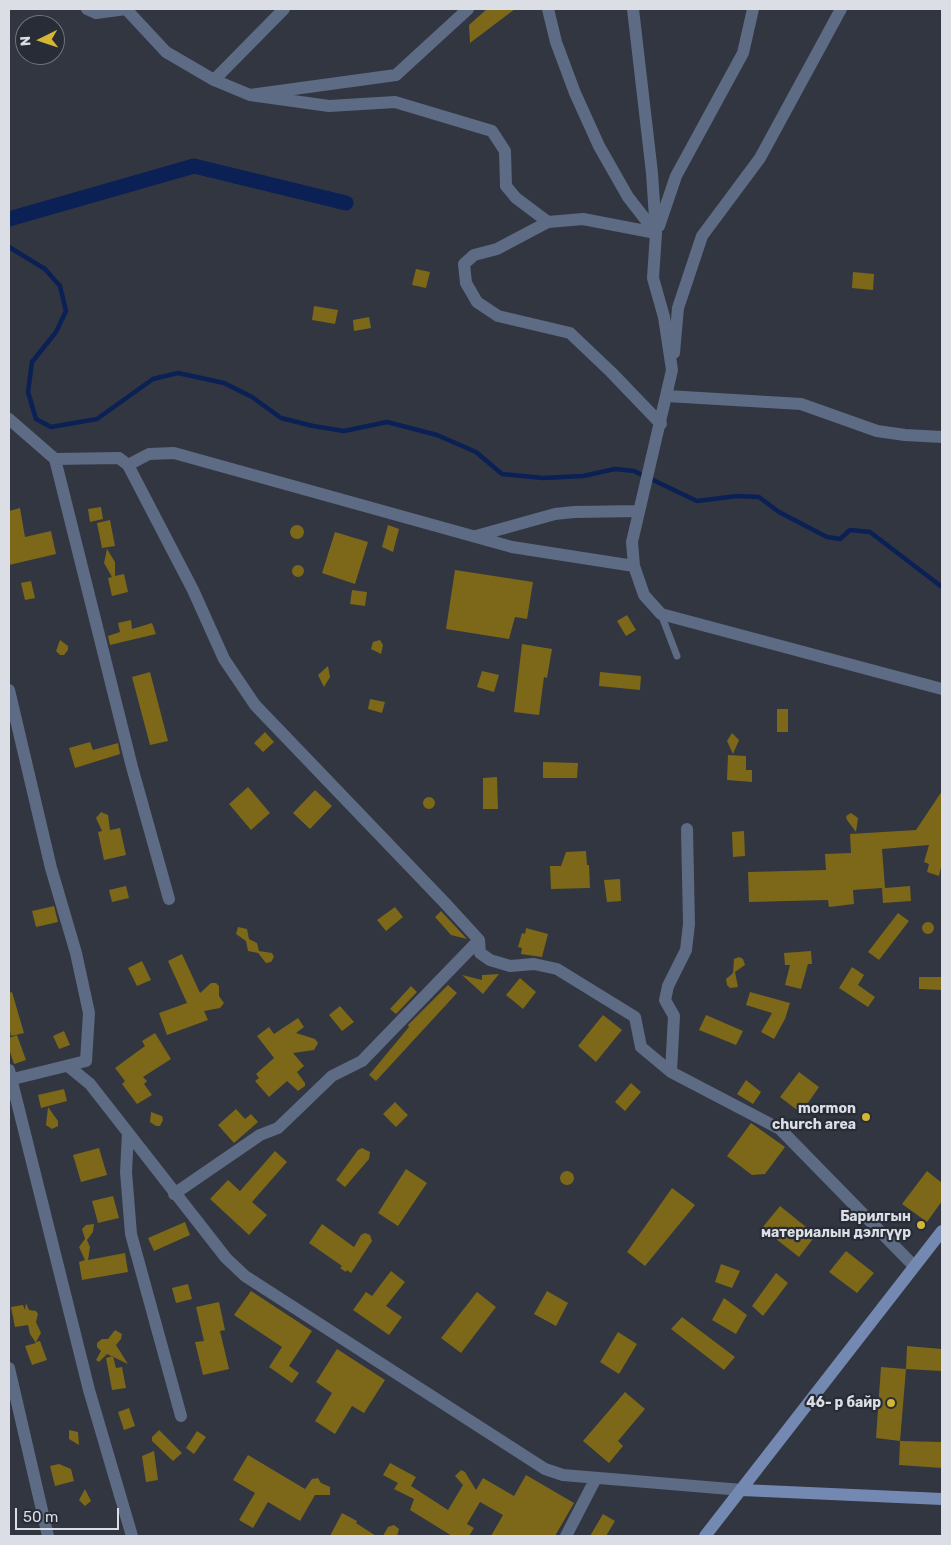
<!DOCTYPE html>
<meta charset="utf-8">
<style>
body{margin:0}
#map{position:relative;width:951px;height:1545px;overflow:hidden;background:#313640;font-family:Rubik,sans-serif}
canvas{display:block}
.frame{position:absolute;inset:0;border:10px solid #dbdee4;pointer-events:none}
.north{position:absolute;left:15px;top:15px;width:50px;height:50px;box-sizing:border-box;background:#272c36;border:1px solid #6f737c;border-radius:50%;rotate:266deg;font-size:14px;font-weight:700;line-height:20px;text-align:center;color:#dbdee4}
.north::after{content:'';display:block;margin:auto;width:18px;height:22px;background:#d5b534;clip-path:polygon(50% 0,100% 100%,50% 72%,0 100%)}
.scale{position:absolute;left:15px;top:1508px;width:104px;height:22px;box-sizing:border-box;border:2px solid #dbdee4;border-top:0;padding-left:6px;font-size:15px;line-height:18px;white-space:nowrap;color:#dbdee4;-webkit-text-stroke:4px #272c36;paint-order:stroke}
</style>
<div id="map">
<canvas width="951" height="1545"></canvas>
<div class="frame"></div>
<div class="north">N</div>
<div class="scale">50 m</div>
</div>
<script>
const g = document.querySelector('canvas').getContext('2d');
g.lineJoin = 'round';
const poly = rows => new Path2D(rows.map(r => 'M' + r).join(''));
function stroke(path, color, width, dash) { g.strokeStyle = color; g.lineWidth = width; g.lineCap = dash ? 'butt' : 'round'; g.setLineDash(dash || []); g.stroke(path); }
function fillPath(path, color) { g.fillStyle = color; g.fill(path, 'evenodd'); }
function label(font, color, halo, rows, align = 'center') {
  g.font = font + ' Rubik,sans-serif'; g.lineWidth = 4.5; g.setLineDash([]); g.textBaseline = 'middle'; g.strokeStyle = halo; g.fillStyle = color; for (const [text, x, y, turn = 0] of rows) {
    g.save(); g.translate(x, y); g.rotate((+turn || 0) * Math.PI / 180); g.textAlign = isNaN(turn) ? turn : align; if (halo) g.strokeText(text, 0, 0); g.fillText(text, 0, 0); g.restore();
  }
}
stroke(poly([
 [9,247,45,269,60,286,66,311,56,332,32,362,28,392,36,419,51,427,97,419,153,379,178,373,224,383,252,397,281,418,313,426,344,431,387,422,437,435,476,452,502,474,543,478,583,476,615,469,634,471,697,501,737,496,759,497,779,512,827,537,840,539,850,530,870,532,942,587]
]), '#0b2054', 4.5);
stroke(poly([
 [9,219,194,166,346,203]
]), '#0b2054', 15);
fillPath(poly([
 [487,9,515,9,470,43,469,25],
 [416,269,430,272,426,288,412,285],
 [853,272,874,274,873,290,852,288],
 [314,306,338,310,335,324,312,320],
 [369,317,371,328,354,331,353,320],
 [101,507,103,519,90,522,88,509],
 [20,508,25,537,51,531,56,554,9,565,9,511],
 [110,520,115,546,102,548,97,523],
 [388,525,399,529,393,552,382,547],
 '290 532a7 7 0 1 1 14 0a7 7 0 1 1-14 0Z',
 [335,532,368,542,355,584,322,573],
 [107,549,115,562,115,576,124,574,128,592,112,596,108,578,112,577,104,563],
 '292 571a6 6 0 1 1 12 0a6 6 0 1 1-12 0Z',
 [455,570,533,582,527,619,515,617,509,639,446,629],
 [31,581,35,598,25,600,21,583],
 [352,590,367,592,365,606,350,604],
 [627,615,636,630,626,636,617,621],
 [131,620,132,629,152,623,156,634,110,645,108,636,120,632,118,623],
 [60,640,68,646,68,650,64,655,60,655,56,651],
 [380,640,383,645,381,654,371,649,373,642],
 [522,644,552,649,547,678,544,677,539,715,514,712],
 [328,666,330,677,324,687,318,675],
 [482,671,499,675,494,692,477,687],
 [150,672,168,741,150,745,132,677],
 [600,672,641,676,640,690,599,686],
 [370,699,385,702,382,713,368,709],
 [777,709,788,709,788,732,777,732],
 [265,732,274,742,263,752,254,743],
 [732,733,739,740,733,754,727,741],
 [90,742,93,750,118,743,120,754,75,768,69,748],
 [728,755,746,756,746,770,752,770,752,782,727,780],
 [543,762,578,763,577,778,543,778],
 [497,777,498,809,483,809,483,778],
 [248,787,270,813,251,830,229,804],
 [315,790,332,806,310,829,293,813],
 [942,791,942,863,939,876,927,872,929,864,924,862,929,845,882,849,885,888,910,886,911,901,883,903,882,888,853,890,854,904,829,907,828,900,749,902,748,872,826,870,825,854,851,853,850,834,916,830],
 '423 803a6 6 0 1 1 12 0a6 6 0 1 1-12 0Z',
 [101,812,108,815,110,830,120,828,126,855,104,860,98,832,102,831,96,818],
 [851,813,858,818,856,832,847,820,846,816],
 [744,831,745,856,733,857,732,832],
 [586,851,587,865,589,865,590,888,551,889,550,866,561,866,566,852],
 [620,879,621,901,607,902,604,880],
 [126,886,129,898,112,902,109,890],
 [54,906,58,922,36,927,32,911],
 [395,907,403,917,386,931,377,920],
 [441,911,467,939,451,935,435,917],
 [898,913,909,921,879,960,868,952],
 '922 928a6 6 0 1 1 12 0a6 6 0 1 1-12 0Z',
 [238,927,247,929,249,939,257,943,259,951,272,953,274,957,271,962,266,963,258,953,248,951,246,941,236,934],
 [526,928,548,934,542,957,521,954,522,948,518,947,522,933,525,934],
 [811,951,812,964,808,964,801,989,785,985,790,965,785,965,784,953],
 [182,954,200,993,211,983,216,983,219,986,219,996,224,1003,220,1008,204,1011,208,1020,167,1035,159,1013,187,1003,168,961],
 [739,957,743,959,745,965,735,972,738,987,730,988,727,985,726,979,733,973,734,959],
 [142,961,151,980,137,986,128,968],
 [852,967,864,975,858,985,875,997,868,1007,839,988],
 [499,974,483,994,462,975,482,980,482,975],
 [919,977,942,977,942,990,919,989],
 [520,978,536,992,523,1009,506,995],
 [448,985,457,993,376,1081,369,1075,409,1027,408,1025],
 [411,986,417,992,396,1014,390,1009],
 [12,992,24,1033,11,1036,9,1027,9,993],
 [750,992,790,1003,785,1019,774,1039,761,1032,772,1013,746,1005],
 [340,1006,354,1022,342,1031,329,1015],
 [603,1015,622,1030,596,1062,578,1046],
 [706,1015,743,1031,736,1045,699,1030],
 [298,1018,304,1027,296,1033,315,1039,318,1043,314,1050,293,1053,304,1066,297,1072,305,1083,305,1086,298,1091,287,1081,269,1097,255,1081,259,1078,256,1074,274,1058,257,1036,269,1027,274,1034],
 [64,1031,70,1045,59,1049,53,1036],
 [155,1033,171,1059,143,1077,147,1081,144,1084,152,1095,137,1104,122,1084,125,1081,115,1068,145,1046,142,1041],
 [17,1035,26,1060,14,1064,9,1049,9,1038],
 [799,1072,819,1087,801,1113,780,1097],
 [746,1080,761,1092,753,1104,737,1094],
 [631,1083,641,1092,625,1111,615,1102],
 [64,1089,67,1101,41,1108,38,1095],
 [395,1102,408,1115,396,1127,383,1114],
 [48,1107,58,1121,58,1126,52,1129,46,1125],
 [236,1109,245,1119,251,1114,258,1122,234,1143,218,1125],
 [151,1112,162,1116,163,1120,160,1126,156,1126,150,1122],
 [751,1123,785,1147,765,1174,752,1175,727,1156],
 [99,1148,107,1175,81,1182,73,1155],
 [362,1148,370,1152,369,1159,345,1187,336,1180,358,1150],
 [275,1151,287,1162,252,1202,267,1215,249,1235,210,1199,228,1180,240,1191],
 [406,1169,427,1183,398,1226,378,1213],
 '560 1178a7 7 0 1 1 14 0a7 7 0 1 1-14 0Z',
 [927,1171,942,1183,942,1201,927,1222,902,1204],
 [672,1188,695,1205,645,1266,627,1252],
 [113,1196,119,1218,98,1223,92,1201],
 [780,1206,816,1235,799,1257,762,1228],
 [185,1222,190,1235,154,1251,148,1238],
 [94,1224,93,1232,87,1240,90,1247,88,1260,125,1253,128,1272,82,1280,79,1262,85,1260,79,1247,85,1239,82,1229,86,1225],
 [322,1224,354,1247,361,1235,365,1233,370,1235,372,1241,351,1273,347,1270,346,1272,340,1268,342,1266,309,1243],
 [846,1251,874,1273,857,1293,829,1272],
 [721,1264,740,1271,732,1288,715,1282],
 [391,1271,405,1282,386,1306,402,1317,389,1335,353,1310,366,1292,372,1296],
 [776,1273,788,1283,763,1316,752,1306],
 [188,1284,192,1299,176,1303,172,1288],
 [251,1291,312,1331,289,1366,299,1373,292,1383,269,1367,282,1347,234,1315],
 [547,1291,568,1303,556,1326,534,1314],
 [477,1292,496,1307,461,1353,441,1338],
 [724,1298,747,1315,736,1334,712,1320],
 [219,1302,225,1330,220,1331,229,1369,203,1375,195,1342,204,1341,196,1307],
 [26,1303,29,1310,36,1311,38,1314,36,1322,41,1333,36,1342,40,1341,47,1360,32,1365,25,1346,36,1343,30,1334,28,1325,15,1327,11,1307,23,1305,25,1310],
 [682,1317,735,1357,724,1370,671,1329],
 [115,1330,122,1334,121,1339,116,1345,128,1364,107,1354,99,1362,96,1360,101,1351,97,1347,97,1343,102,1339,108,1339],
 [618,1332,637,1344,619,1374,600,1362],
 [907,1346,942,1349,942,1371,906,1369],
 [337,1349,385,1380,364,1413,352,1406,335,1434,315,1421,332,1393,316,1382],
 [113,1356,116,1368,122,1367,126,1388,112,1390,106,1358],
 [881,1367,906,1369,900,1441,876,1438],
 [625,1392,645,1409,618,1441,623,1446,609,1463,583,1441],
 [129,1408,135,1426,124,1430,118,1412],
 [69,1430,78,1432,79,1445,69,1439],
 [159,1430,182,1453,173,1461,152,1441,152,1437],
 [197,1431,206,1437,194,1454,186,1448],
 [900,1441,942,1442,942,1468,899,1465],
 [154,1451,158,1480,146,1482,142,1456],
 [248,1455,305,1489,312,1479,318,1478,321,1483,330,1487,330,1495,315,1495,300,1521,268,1502,253,1528,239,1520,255,1493,233,1480],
 [390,1463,416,1477,411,1486,448,1510,463,1485,455,1476,461,1470,465,1472,476,1490,483,1478,514,1496,526,1475,574,1503,555,1536,491,1536,503,1515,480,1502,467,1524,474,1528,469,1536,452,1536,410,1510,414,1499,394,1489,398,1483,383,1475],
 [59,1464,71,1469,74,1481,55,1486,50,1466],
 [85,1489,91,1501,85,1506,79,1500],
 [342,1513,357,1521,356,1523,376,1536,330,1536],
 [603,1514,615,1521,606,1536,590,1536],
 [394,1525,399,1529,397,1536,383,1536,388,1527]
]), '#7c6818');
stroke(poly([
 [661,614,677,656]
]), '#5e6b85', 7);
stroke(poly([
 [87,9,96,13,126,9],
 [126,9,166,52,214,80,284,9],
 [548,9,556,42,575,93,599,146,628,197,656,233],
 [633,9,652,173,656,233,653,278,664,317,672,370,632,542,634,566,644,595,661,614,942,689],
 [214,80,250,95,396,75,468,9],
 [250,95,329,106,395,102,492,131,505,151,506,186,516,198,548,222],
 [659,226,676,176,743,53,753,9],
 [656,233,583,219,548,222,497,249,474,255,464,264,466,283,477,302,498,316,570,333,611,372,661,424],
 [674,353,678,308,702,236,760,158,841,9],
 [667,396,801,404,877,431,905,435,942,437],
 [9,419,55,459,119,458,128,465,193,590,224,659,255,705,444,902,479,940,480,953,490,960,510,966,534,964,557,969,635,1017,641,1047,671,1072],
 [55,459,132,767,169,899],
 [128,465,149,454,174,453,512,547,634,566],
 [476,536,555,514,574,512,639,511],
 [9,690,51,868,76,953,89,1013,86,1061,9,1080],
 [687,829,689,924,686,950,668,986,665,1000,674,1016,671,1072,780,1129,913,1265],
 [68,1066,90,1084,226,1258,245,1276,545,1469,563,1475,742,1490],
 [9,1070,89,1390,132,1536],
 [128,1133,126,1172,131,1234,181,1416],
 [174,1194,260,1135,278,1128,332,1076,362,1061,479,940],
 [9,1368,48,1536],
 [566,1536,596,1478]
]), '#5e6b85', 12);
stroke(poly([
 [742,1490,942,1499],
 [705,1536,942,1231]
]), '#7489b1', 12);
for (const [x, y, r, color] of [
 [866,1117,5,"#d5b534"],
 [921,1225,5,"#d5b534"],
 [891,1403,5,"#d5b534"]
]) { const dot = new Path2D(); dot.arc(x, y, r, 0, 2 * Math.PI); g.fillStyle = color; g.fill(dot); stroke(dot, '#272c36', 2); }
label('bold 14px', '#dbdee4', '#272c36', [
 ["mormon",856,1109],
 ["church area",856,1125],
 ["Барилгын",911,1217],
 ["материалын дэлгүүр",911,1233],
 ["46- р байр",881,1403]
], 'right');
</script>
